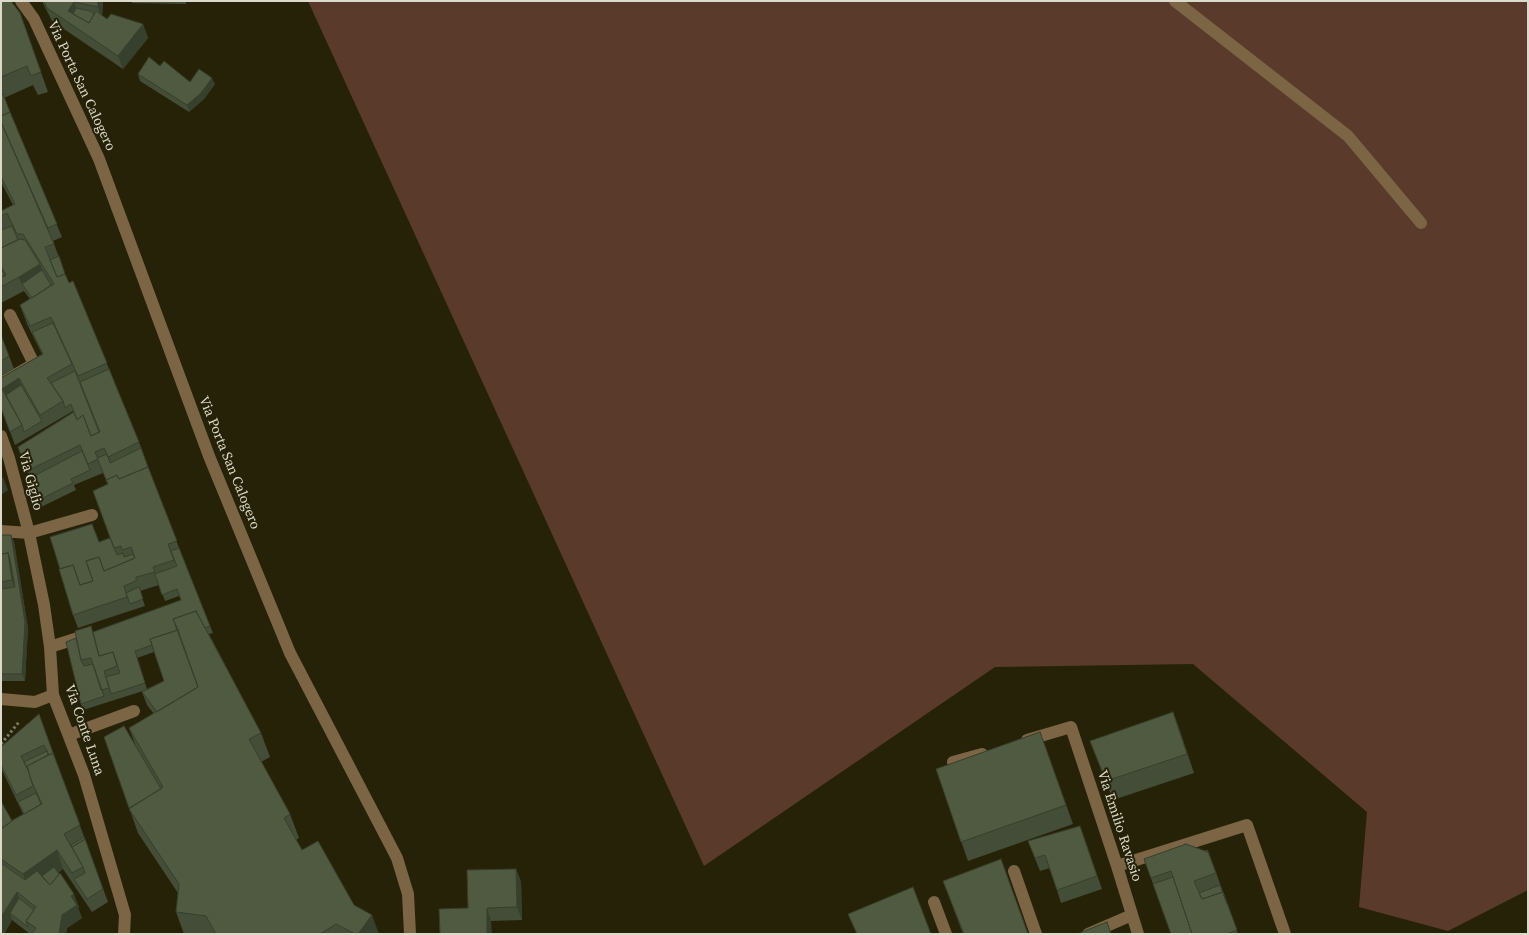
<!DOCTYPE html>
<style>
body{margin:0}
#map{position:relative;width:1529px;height:935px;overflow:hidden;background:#262208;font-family:"Source Serif 4",serif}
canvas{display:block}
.frame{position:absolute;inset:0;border:2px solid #dcdaca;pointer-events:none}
</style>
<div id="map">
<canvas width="1529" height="935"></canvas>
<div class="frame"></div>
</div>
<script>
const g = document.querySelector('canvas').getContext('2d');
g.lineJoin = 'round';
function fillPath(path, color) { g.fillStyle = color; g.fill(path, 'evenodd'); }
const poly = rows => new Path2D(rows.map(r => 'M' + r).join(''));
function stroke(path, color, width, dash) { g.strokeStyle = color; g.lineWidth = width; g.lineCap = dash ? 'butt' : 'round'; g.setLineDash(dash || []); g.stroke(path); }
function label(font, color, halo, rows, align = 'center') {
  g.font = font + ' "Source Serif 4",serif'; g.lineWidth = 4; g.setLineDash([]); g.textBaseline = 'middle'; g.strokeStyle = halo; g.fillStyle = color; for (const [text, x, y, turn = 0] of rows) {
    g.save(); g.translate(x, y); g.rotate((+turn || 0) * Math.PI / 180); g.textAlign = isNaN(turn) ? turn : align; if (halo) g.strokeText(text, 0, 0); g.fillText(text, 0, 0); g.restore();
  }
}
fillPath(poly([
 [308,1,1528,1,1528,890,1448,931,1359,907,1367,812,1193,664,995,667,704,866]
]), '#5a3b2b');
stroke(poly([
 [1,744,19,722]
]), '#7d7a65', 3, [2.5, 2.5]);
stroke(poly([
 [21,1,34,19,99,159,209,456,290,653,397,858,408,894,410,934],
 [1175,1,1348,136,1421,223],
 [1,383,34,364,10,315],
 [1,436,9,458,29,533,44,605,50,647,53,695,84,775,125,915,124,934],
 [1,531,29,533,92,515],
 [50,647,81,637],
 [1,699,35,702,53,695],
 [69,735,134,711],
 [1027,740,1071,727,1117,866,1138,934],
 [953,762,982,754],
 [1117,866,1247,825,1285,934],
 [1014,871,1036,934],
 [934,902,946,934],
 [1088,934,1132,915]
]), '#7c6545', 12);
fillPath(poly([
 [1,1,20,13,48,92,38,95,33,85,4,98,62,237,53,241,65,274,69,283,73,281,139,442,179,548,213,633,209,634,261,733,270,757,261,762,290,814,299,838,296,840,302,850,354,905,379,934,184,934,176,912,178,893,138,833,104,737,135,744,129,728,154,714,147,705,142,692,143,691,83,710,81,704,66,642,181,600,179,596,165,601,159,585,140,591,145,606,78,628,73,615,99,542,115,551,93,491,108,484,103,473,74,485,76,490,41,507,18,447,73,412,73,411,15,445,1,408,1,378,42,354,27,324,20,305,30,299,24,291,1,303,1,211,13,205,1,182],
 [154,652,164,681,147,689,137,658],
 [42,1,103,1,102,16,107,19,143,24,148,38,123,69,52,21],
 [132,1,186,1,186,4,132,3],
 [138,74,190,82,215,84,204,99,189,112,140,81],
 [1,335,14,369,1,376],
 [1,535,11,535,14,542,28,628,25,681,1,681],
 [39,714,108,902,92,912,63,869,58,873,79,907,78,908,82,918,67,928,66,934,30,934,12,920,4,934,1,934,1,801,12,821,23,814,1,768,1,747],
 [1180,731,1194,773,1113,800,1090,741],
 [1040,732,1073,824,968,861,936,769],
 [1080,826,1102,889,1061,903,1050,868,1040,871,1028,841],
 [1208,850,1238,934,1171,934,1144,859],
 [516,869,521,882,522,920,491,921,468,908],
 [943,881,1028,934,963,934]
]), '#444d37');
fillPath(poly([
 [98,1,103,1,102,20,98,7],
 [74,2,79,15,75,20,68,11],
 [143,24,148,38,123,69,118,56],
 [212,78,215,84,204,99,189,112,187,105],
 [40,264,45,277,22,284,19,277],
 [19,378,23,392,8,401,2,389],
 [3,477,8,490,1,495,1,479],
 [11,535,14,542,28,628,25,681,22,674],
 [8,553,13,566,17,594,12,580],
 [1173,712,1180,731,1194,773,1187,754],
 [57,850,63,869,30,893,23,874],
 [516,869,521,882,522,920,517,907],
 [17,892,21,905,10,913,12,920,4,934,1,934,1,917],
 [74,894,79,907,78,908,82,918,67,928,66,934,59,934,62,915,71,896],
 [487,908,491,921,492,934,487,934],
 [372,915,379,934,358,934]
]), '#373f2d');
const building = poly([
 [1,1,11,1,20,13,41,72,31,76,27,66,1,77,1,1],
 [44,1,98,1,98,7,74,2,68,11,89,23,96,11,107,19,111,14,143,24,118,56,47,8,44,1],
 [76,8,90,11,94,14,89,23,73,14,76,8],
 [149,57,160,66,164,61,190,82,199,69,212,78,201,93,187,105,138,74,149,57],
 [3,94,10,112,1,116,1,95,3,94],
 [10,112,57,224,48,228,1,122,1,116,10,112],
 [1,122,54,244,45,247,57,277,65,274,69,283,73,281,107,363,78,376,51,317,30,326,20,305,54,284,23,234,17,234,7,213,1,216,1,211,15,204,1,177,1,122],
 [12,226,18,240,1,248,1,230,12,226],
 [19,239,25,240,40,264,19,277,1,287,1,277,6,275,1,266,1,248,19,239],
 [59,256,65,274,57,277,50,260,59,256],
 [1,268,5,276,1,277,1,268],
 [42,270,51,285,32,298,22,284,42,270],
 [53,323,72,364,47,378,63,401,40,415,19,378,2,389,22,425,10,432,1,408,1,378,43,354,32,332,53,323],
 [1,335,9,356,1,361,1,335],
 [109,369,139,442,108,457,104,448,95,452,98,459,88,464,80,445,27,471,18,447,74,412,77,420,83,415,91,436,100,432,80,382,109,369],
 [75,371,99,432,91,436,83,415,77,420,71,404,65,408,63,401,51,383,75,371],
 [21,385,42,421,24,432,22,425,6,395,21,385],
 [141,448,148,467,119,479,117,475,106,480,108,484,97,458,107,454,110,463,141,448],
 [82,451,90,470,71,479,73,483,39,500,30,478,82,451],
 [148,467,177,541,168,544,174,560,153,567,155,572,136,577,136,581,124,586,127,597,73,615,59,569,73,565,80,585,93,581,86,561,99,557,104,571,135,558,131,547,122,550,121,546,114,548,93,491,108,484,106,480,117,475,119,479,148,467],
 [92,524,99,542,110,538,117,555,123,553,124,557,133,554,135,558,104,571,99,557,86,561,93,581,80,585,73,565,60,569,50,537,92,524],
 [1,535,11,535,25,622,22,674,1,674,1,589,15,587,10,559,8,553,1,554,1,535],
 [179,548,210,626,205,628,196,611,173,619,178,630,150,639,152,645,135,651,145,683,111,694,106,677,120,673,113,652,99,656,93,632,181,600,177,589,162,595,155,574,177,566,171,551,179,548],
 [8,553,12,580,1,582,1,554,8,553],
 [139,587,143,599,130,604,126,593,139,587],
 [196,611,261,733,249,739,290,814,284,818,302,850,318,841,354,905,372,915,358,934,355,934,336,924,320,934,216,934,206,916,176,912,179,884,129,809,163,787,129,728,198,687,173,619,196,611],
 [91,626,99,656,113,652,117,666,104,671,109,688,101,690,91,658,81,660,75,631,91,626],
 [178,630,198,687,157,712,142,692,164,681,150,639,178,630],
 [76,638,81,660,84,666,93,664,104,696,81,704,66,642,76,638],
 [1173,712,1187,754,1106,781,1090,741,1173,712],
 [39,714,53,753,49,755,44,745,21,756,28,770,33,786,16,795,1,765,1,747,39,714],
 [124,726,161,789,129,808,104,737,124,726],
 [1040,732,1066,805,961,842,936,769,1040,732],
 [47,751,48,755,27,766,28,770,24,762,47,751],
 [53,753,80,825,64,834,83,867,72,873,57,850,23,874,1,859,1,829,13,820,42,804,31,780,27,766,53,753],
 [36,793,41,804,24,814,18,802,36,793],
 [1,801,12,821,1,829,1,801],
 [1080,826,1097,876,1057,890,1045,855,1035,858,1028,841,1080,826],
 [84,837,85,839,72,847,71,845,84,837],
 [85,839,103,889,87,899,74,879,85,873,83,867,72,847,85,839],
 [1186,844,1208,852,1216,873,1194,881,1202,899,1223,892,1237,930,1227,934,1192,934,1171,871,1151,878,1144,859,1186,844],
 [1001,859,1028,934,964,934,943,881,1001,859],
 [1,863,25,880,37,871,50,885,60,873,74,894,71,896,77,905,62,915,59,934,32,934,36,928,26,921,36,907,17,892,1,917,1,863],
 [54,867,59,874,50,885,42,876,54,867],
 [516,869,517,907,487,908,487,934,440,934,439,909,468,908,467,870,516,869],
 [1173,877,1192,934,1171,934,1153,884,1173,877],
 [1220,885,1227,904,1223,892,1202,899,1199,893,1220,885],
 [913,887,931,934,857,934,848,914,913,887],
 [19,898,34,910,26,921,28,927,10,913,19,898],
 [1107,922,1111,934,1077,934,1107,922]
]);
fillPath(building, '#4f5a40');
stroke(building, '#373f2d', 1);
label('14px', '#dcdaca', '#262208', [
 ["Via Porta San Calogero",81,86,65],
 ["Via Porta San Calogero",229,463,68],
 ["Via Giglio",30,481,75],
 ["Via Conte Luna",84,730,71],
 ["Via Emilio Ravasio",1119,826,72]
]);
</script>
